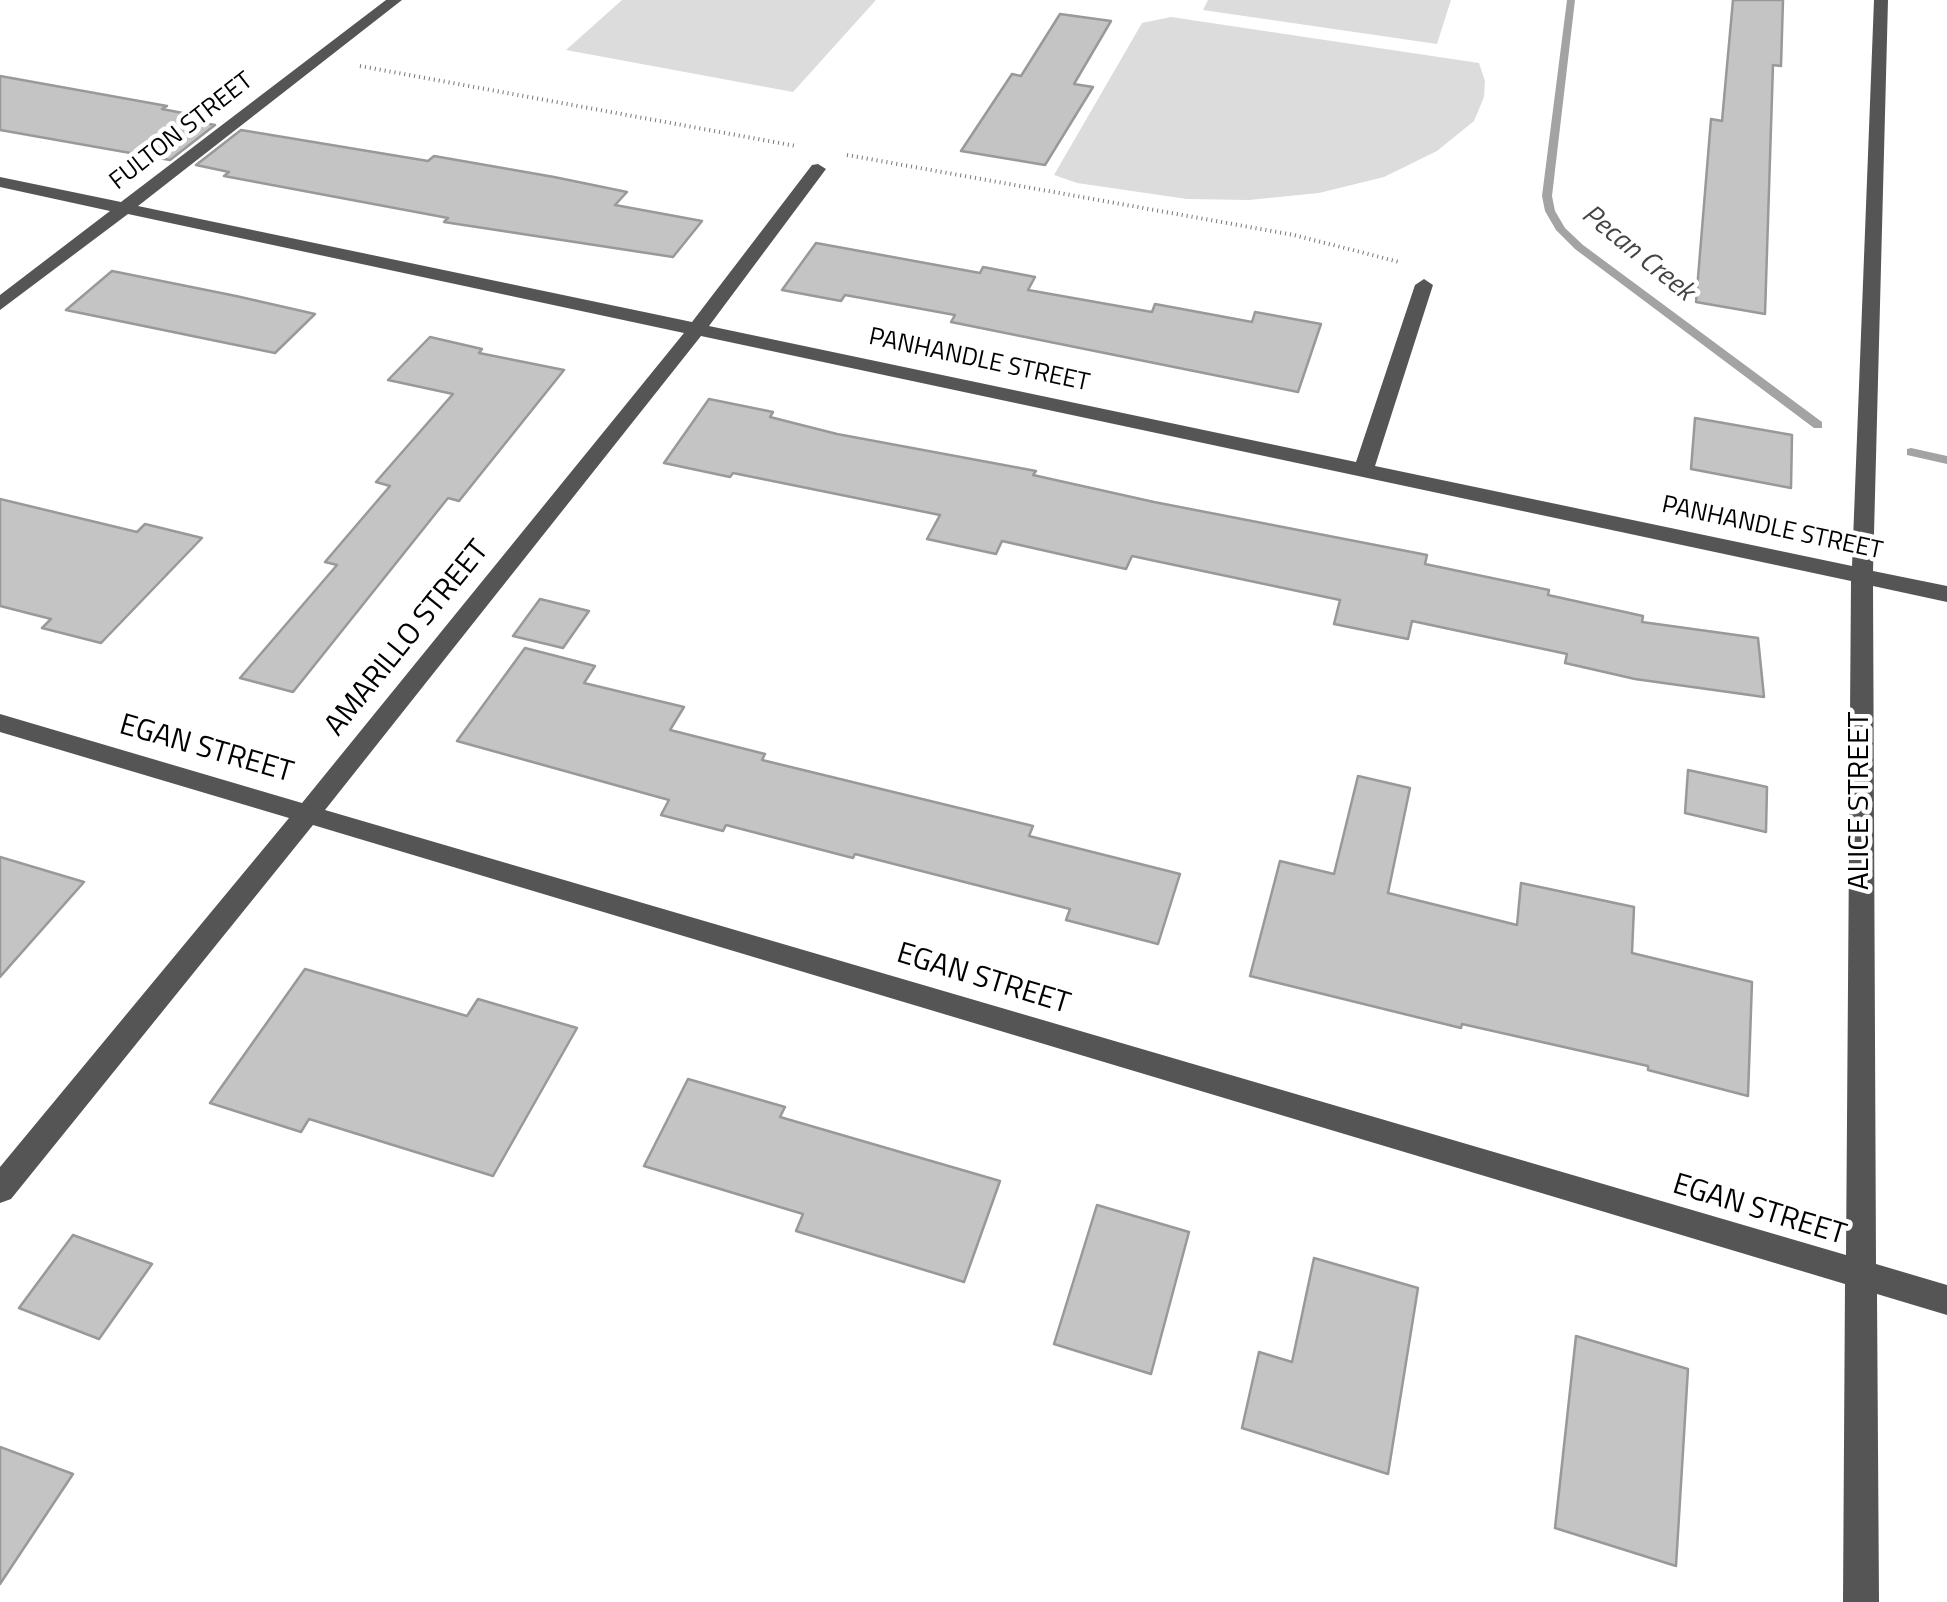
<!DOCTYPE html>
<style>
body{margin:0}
canvas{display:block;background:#fff}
</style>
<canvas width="1947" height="1602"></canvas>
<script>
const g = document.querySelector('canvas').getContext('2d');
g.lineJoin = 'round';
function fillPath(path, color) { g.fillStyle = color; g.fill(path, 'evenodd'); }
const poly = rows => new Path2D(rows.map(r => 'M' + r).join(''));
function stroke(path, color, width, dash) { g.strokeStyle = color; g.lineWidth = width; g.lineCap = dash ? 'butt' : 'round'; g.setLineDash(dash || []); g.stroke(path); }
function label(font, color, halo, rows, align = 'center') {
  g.font = font + ' "Titillium Web",sans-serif'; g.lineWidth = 9; g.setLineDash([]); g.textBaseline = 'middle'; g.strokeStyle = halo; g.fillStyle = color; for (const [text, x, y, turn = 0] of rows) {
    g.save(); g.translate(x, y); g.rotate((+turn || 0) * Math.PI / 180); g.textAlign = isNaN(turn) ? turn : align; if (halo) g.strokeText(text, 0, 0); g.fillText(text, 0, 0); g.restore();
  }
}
fillPath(poly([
 [622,0,876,0,793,92,566,50],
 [1208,0,1451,0,1437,44,1203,10],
 [1171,17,1479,63,1485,81,1484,97,1474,121,1437,151,1384,177,1319,193,1249,200,1187,199,1077,183,1054,175,1142,23]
]), '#dcdcdc');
fillPath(poly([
 [1567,0,1575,0,1552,196,1555,211,1565,228,1583,245,1822,422,1822,428,1814,428,1575,249,1556,230,1545,211,1542,196,1567,0],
 [1911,448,1947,456,1947,464,1907,455,1907,449,1911,448]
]), '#a3a3a3');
const building = poly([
 [1733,0,1783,0,1781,66,1773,65,1765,314,1696,302,1711,119,1722,121,1733,0],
 [1060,14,1111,21,1074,84,1093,87,1045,165,961,151,1012,74,1021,76,1060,14],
 [0,76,167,106,162,109,188,114,181,119,215,125,170,160,0,130,0,76],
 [241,130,428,161,434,156,554,177,627,192,615,205,702,221,673,257,444,222,448,218,224,176,229,172,196,165,241,130],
 [816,243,980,273,983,267,1035,277,1028,290,1152,312,1155,304,1252,322,1255,312,1321,324,1298,392,951,322,955,315,845,295,841,301,782,290,816,243],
 [112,271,236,296,315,314,275,353,66,310,112,271],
 [430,337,482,349,479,353,564,370,459,501,448,498,293,692,240,678,337,565,325,562,390,486,376,482,453,394,388,380,430,337],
 [709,399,773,412,770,417,837,434,1036,471,1033,475,1154,502,1427,555,1425,564,1549,590,1548,595,1643,616,1642,622,1758,638,1764,697,1635,679,1565,663,1567,654,1412,621,1408,639,1334,624,1340,600,1132,556,1126,569,1002,541,996,554,927,539,940,515,733,473,730,477,664,463,709,399],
 [1695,418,1792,435,1791,488,1691,469,1695,418],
 [0,499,137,532,145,524,202,538,101,643,42,628,51,619,0,606,0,499],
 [540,599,589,611,563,648,513,636,540,599],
 [525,648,595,666,584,683,684,707,670,730,765,754,762,760,1033,826,1029,836,1180,874,1158,944,1066,920,1070,909,855,854,853,858,726,825,723,831,661,815,669,800,457,741,525,648],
 [1688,770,1767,787,1766,832,1685,813,1688,770],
 [1358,776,1410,788,1388,893,1517,925,1521,883,1634,907,1632,953,1752,982,1748,1096,1648,1070,1648,1066,1462,1024,1461,1028,1250,976,1280,861,1334,874,1358,776],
 [0,857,84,882,0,977,0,857],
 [305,969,467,1016,478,999,577,1028,493,1176,309,1119,301,1132,210,1103,305,969],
 [688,1079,785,1107,780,1117,1000,1181,964,1282,796,1231,803,1214,644,1166,688,1079],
 [1097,1205,1189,1232,1151,1374,1054,1344,1097,1205],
 [73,1235,152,1264,99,1339,19,1308,73,1235],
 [1314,1258,1418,1288,1388,1474,1242,1428,1259,1352,1292,1362,1314,1258],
 [1576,1336,1688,1369,1676,1566,1555,1528,1576,1336],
 [0,1447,73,1474,0,1584,0,1447]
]);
fillPath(building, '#c4c4c4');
stroke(building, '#999', 2.5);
stroke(poly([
 [360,66,796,146],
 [847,155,1294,235,1399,262]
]), '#777', 4, [1, 4]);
fillPath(poly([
 [386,0,402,0,138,206,692,322,812,165,818,164,826,169,709,326,1356,462,1415,285,1424,279,1433,285,1375,466,1852,566,1874,0,1888,0,1873,571,1947,586,1947,602,1873,586,1876,1264,1947,1285,1947,1315,1877,1294,1879,1602,1843,1602,1845,1284,313,825,11,1199,0,1203,0,1167,289,818,0,732,0,714,302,803,684,333,128,214,0,310,0,295,110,211,0,187,0,177,121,202,386,0],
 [701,336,1851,581,1846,1255,325,810,701,336]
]), '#555');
label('25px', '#000', '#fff', [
 ["FULTON STREET",182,132,-38],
 ["PANHANDLE STREET",979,361,12],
 ["PANHANDLE STREET",1772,529,12]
]);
label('italic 28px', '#444', '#fff', [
 ["Pecan Creek",1637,254,39]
]);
label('30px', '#000', '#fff', [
 ["AMARILLO STREET",408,639,-51],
 ["EGAN STREET",206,750,16],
 ["ALICE STREET",1861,801,-90],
 ["EGAN STREET",983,980,17],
 ["EGAN STREET",1759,1211,17]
]);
</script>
